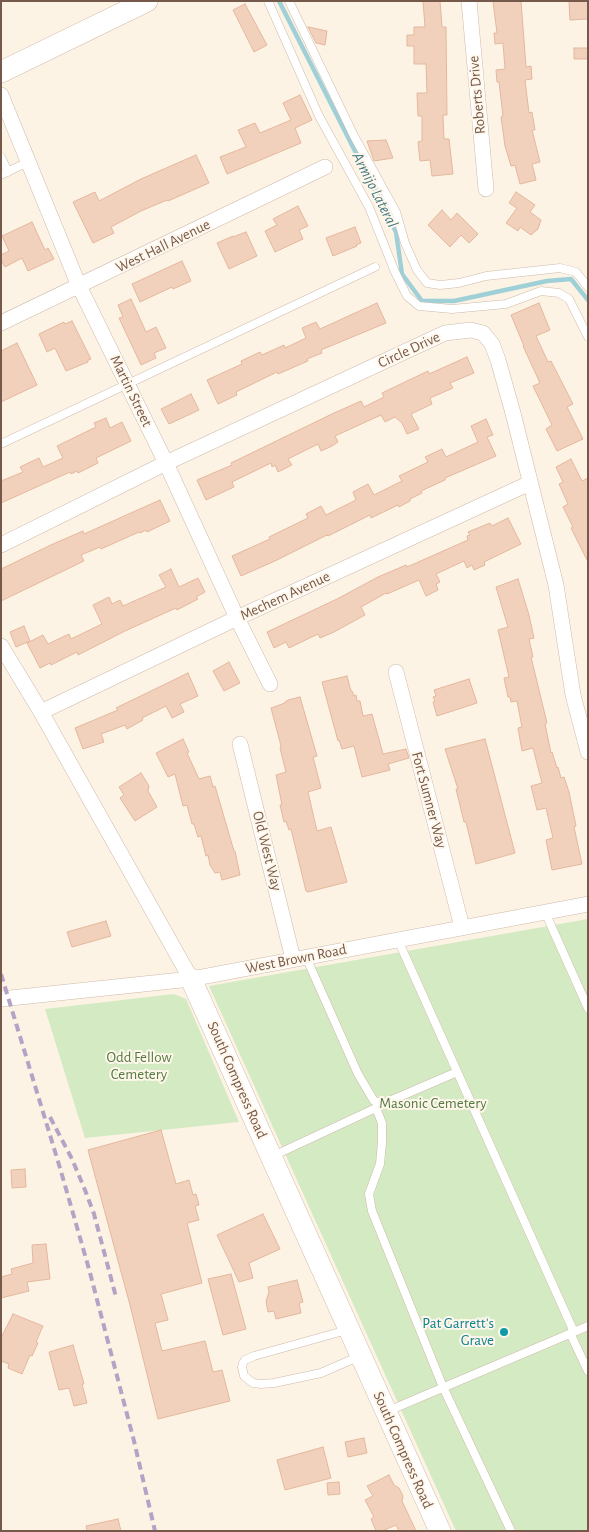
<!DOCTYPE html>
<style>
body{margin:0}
#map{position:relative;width:589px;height:1532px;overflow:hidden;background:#fcf3e4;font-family:"Alegreya Sans",sans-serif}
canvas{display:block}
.frame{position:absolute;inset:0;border:2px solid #75594a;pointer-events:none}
</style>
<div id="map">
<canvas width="589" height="1532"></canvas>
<div class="frame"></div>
</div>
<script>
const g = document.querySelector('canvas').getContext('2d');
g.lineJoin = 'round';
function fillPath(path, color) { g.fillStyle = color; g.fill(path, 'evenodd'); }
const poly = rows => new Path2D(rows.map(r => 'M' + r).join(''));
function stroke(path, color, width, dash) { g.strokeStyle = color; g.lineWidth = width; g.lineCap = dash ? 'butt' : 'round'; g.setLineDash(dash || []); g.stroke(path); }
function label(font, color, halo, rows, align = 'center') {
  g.font = font + ' "Alegreya Sans",sans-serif'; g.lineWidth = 4; g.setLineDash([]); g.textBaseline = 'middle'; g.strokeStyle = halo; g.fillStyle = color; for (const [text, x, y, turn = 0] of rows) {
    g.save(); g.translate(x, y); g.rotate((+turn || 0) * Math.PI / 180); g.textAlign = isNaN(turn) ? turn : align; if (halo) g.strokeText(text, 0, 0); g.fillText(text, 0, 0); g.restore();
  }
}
fillPath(poly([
 [588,919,588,1531,456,1531,209,986],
 [174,994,186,999,239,1122,85,1138,45,1009]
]), '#d3eac3');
stroke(poly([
 [279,1,396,232,402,274,422,301,454,301,547,281,571,279,588,300]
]), '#9fd0d8', 4.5);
const building = poly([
 [423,1,440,1,442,27,446,27,447,115,443,115,444,139,449,139,453,174,432,176,430,160,420,161,418,142,422,141,422,116,418,116,417,93,427,93,426,64,414,64,414,46,407,46,407,35,414,35,414,27,425,27,423,1],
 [493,1,521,1,526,67,531,66,532,79,525,80,529,113,532,112,535,130,532,130,540,162,532,164,536,180,520,184,515,165,511,166,505,146,501,117,503,116,499,82,497,82,496,70,505,69,503,43,495,44,494,33,497,33,493,1],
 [569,1,588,1,588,19,570,20,569,1],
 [245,4,267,45,254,52,233,10,245,4],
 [308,27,327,31,325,45,316,43,308,27],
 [574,48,588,48,588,59,574,59,574,48],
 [300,95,312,120,295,128,301,143,227,174,220,157,246,147,238,130,255,123,260,133,291,120,283,103,300,95],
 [386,140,393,158,374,161,367,141,386,140],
 [196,155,209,183,168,201,167,200,141,211,111,227,114,233,93,243,73,202,95,192,99,201,141,179,196,155],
 [516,192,535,205,530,212,541,220,538,229,531,235,520,227,518,231,506,223,517,208,509,203,516,192],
 [298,206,308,226,299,230,303,239,275,252,265,231,277,225,273,219,298,206],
 [442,210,451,220,457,213,478,234,469,243,461,235,450,247,428,225,442,210],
 [32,222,45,250,48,248,54,259,28,271,22,258,5,267,1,260,1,255,9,251,2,236,32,222],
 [355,227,361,243,356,245,357,246,333,256,326,238,355,227],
 [246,232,257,256,229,269,217,243,233,236,233,237,246,232],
 [182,261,191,281,173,289,172,287,140,302,132,284,182,261],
 [131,299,146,332,156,327,166,348,154,353,156,358,141,365,119,318,123,317,118,305,131,299],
 [377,303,386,323,321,350,322,353,307,359,308,361,278,374,277,372,236,392,237,395,218,404,207,380,242,364,241,361,260,352,262,355,284,345,285,348,306,338,302,328,316,322,320,329,377,303],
 [539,303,550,330,536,336,548,362,551,361,573,404,567,407,583,439,557,451,546,429,552,425,533,386,540,383,523,346,524,346,511,315,539,303],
 [72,321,91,359,88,360,88,362,66,371,55,348,47,352,39,334,64,322,65,324,72,321],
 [17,343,37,385,1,402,1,351,17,343],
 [467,357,474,373,450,383,453,388,430,398,432,404,411,414,419,429,407,434,402,423,395,417,385,422,381,415,335,436,338,442,332,446,321,451,318,444,288,459,292,465,278,472,275,465,272,467,271,463,232,482,234,487,206,500,197,480,232,465,231,463,334,413,361,401,364,407,384,397,382,393,428,371,429,374,467,357],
 [191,394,199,410,169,424,161,409,191,394],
 [106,418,110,428,122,422,131,441,96,458,98,463,78,473,77,471,71,474,70,472,1,503,1,481,23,472,20,467,39,458,43,467,63,458,57,446,96,427,94,423,106,418],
 [486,419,493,435,487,437,496,456,445,478,445,480,421,491,422,493,410,499,410,501,399,507,398,505,371,518,370,515,328,536,327,535,277,560,241,576,232,556,270,539,269,537,308,518,306,514,321,506,326,515,356,500,353,492,368,484,374,495,402,481,399,476,428,462,425,457,442,449,446,457,478,442,471,426,486,419],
 [571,459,582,481,588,478,588,562,571,528,573,527,563,507,568,504,559,484,563,482,556,467,571,459],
 [160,500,170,521,147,532,146,530,140,533,139,532,101,549,100,547,81,555,84,561,1,601,1,569,53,544,83,531,84,534,160,500],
 [508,518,521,544,484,562,485,565,474,570,472,565,467,568,464,561,436,574,440,582,436,584,438,590,426,596,419,580,387,594,386,593,361,607,365,615,334,632,320,638,318,634,289,648,286,642,274,648,267,632,337,599,378,577,406,565,407,567,468,540,467,536,470,535,468,532,490,523,492,526,508,518],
 [171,569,179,587,198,578,205,592,196,597,198,599,177,610,176,608,125,631,78,655,77,652,51,665,50,663,40,668,27,643,43,635,48,644,69,634,71,639,102,624,93,605,109,597,112,604,120,600,123,606,166,587,159,575,171,569],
 [518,579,529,615,534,638,529,639,533,657,531,657,547,723,545,724,551,753,552,752,557,768,558,767,561,778,564,777,569,792,576,826,574,827,582,864,552,870,546,840,553,838,546,808,537,810,531,786,542,783,533,748,522,751,518,728,522,727,517,701,511,702,510,697,508,697,504,678,509,677,498,630,508,627,496,587,518,579],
 [24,626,30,641,16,647,10,632,24,626],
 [229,662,240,683,224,691,213,671,229,662],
 [188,673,198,696,180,704,184,712,172,718,166,706,142,718,143,720,127,729,125,725,101,734,104,742,83,749,75,728,118,710,116,708,188,673],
 [347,676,351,691,352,691,354,696,356,695,357,701,360,701,363,716,372,714,383,754,406,749,409,758,388,764,390,770,362,777,354,746,342,749,339,740,338,741,322,682,347,676],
 [469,679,477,703,437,716,433,702,435,701,433,697,436,696,434,690,469,679],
 [300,697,317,756,313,757,321,788,308,792,317,831,331,827,347,882,308,892,306,891,291,829,289,830,286,821,284,822,280,805,282,805,276,775,286,772,280,748,281,747,280,742,271,708,285,703,285,702,288,700,300,697],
 [183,739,189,752,187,753,199,779,210,776,213,787,215,786,234,851,235,851,240,875,222,880,220,872,215,873,210,865,208,855,206,856,201,836,198,837,194,824,192,824,187,805,183,806,175,774,168,777,156,753,183,739],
 [485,739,515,853,476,864,466,822,464,822,456,789,458,789,445,749,485,739],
 [141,773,149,786,148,791,157,807,135,821,120,798,124,795,119,787,141,773],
 [106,921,111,936,72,947,67,932,106,921],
 [161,1130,176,1184,189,1180,193,1195,196,1194,199,1205,195,1206,199,1220,187,1223,202,1283,161,1294,168,1320,155,1323,162,1351,205,1341,213,1372,222,1370,230,1401,158,1419,130,1305,88,1150,161,1130],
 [25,1169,26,1187,12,1188,11,1170,25,1169],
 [263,1214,280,1249,249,1263,253,1278,239,1282,217,1235,263,1214],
 [46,1244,50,1279,27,1282,29,1291,1,1298,1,1277,12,1274,11,1269,33,1263,32,1245,46,1244],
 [231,1274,246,1329,223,1335,208,1279,231,1274],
 [297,1280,303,1302,299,1303,301,1313,276,1319,274,1311,268,1312,266,1301,269,1292,268,1287,297,1280],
 [13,1314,43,1326,36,1342,38,1343,32,1356,30,1355,22,1374,8,1368,9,1364,1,1361,1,1338,13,1314],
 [73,1345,84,1384,82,1384,87,1403,74,1406,69,1388,59,1390,49,1352,73,1345],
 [364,1438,367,1453,348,1457,345,1442,364,1438],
 [323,1447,331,1478,285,1490,277,1460,323,1447],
 [389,1475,394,1485,399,1488,403,1496,402,1501,416,1531,399,1531,396,1525,382,1531,376,1531,371,1519,374,1517,365,1500,373,1496,367,1486,389,1475],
 [339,1482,340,1494,328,1495,327,1483,339,1482],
 [118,1519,121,1531,87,1531,86,1526,118,1519]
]);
fillPath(building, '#f2d1bc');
stroke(building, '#e4b79c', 1);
const lane = poly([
 [268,1,319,116,369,207,395,272,407,296,419,306,452,309,506,304,541,291,559,293,569,299,588,337],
 [289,1,354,136,396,212,405,243,417,270,427,283,440,285,459,283,486,276,560,268,576,272,588,287],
 [1,157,8,172],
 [1,175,28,162],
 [1,444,375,267],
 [545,912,588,1008],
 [398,940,574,1332],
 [306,957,358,1074,374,1101,385,1103,457,1072],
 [376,1108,382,1123,382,1143,380,1164,369,1194,372,1211,443,1387,511,1531],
 [273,1156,378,1107],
 [347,1330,254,1356,245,1360,243,1363,242,1367,244,1376,253,1383,261,1384,274,1383,321,1373,360,1356],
 [570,1333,588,1371],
 [388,1411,588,1326]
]);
const street = poly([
 [469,1,486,189],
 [1,95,79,286,166,463,237,618,270,684],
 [1,323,325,167],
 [1,545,166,463,445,333,471,330,483,333,492,344,498,360,513,413,556,585,573,695,588,752],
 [1,646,41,712,191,979],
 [396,672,462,927],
 [41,712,237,618,530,483],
 [240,744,293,959],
 [1,999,191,979,588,904]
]);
const secondary = poly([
 [1,72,147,1],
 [191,979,440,1531]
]);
stroke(lane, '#cebaab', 9);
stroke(street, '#cebaab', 16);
stroke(secondary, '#d3bcab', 22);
stroke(lane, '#fff', 8);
stroke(street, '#fff', 15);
stroke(secondary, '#fff', 21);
stroke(poly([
 [1,974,60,1168,89,1269,134,1441,155,1531],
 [50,1117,72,1159,85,1190,94,1214,116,1297]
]), '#b5a3c6', 4, [8, 5]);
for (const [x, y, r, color] of [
 [504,1332,5,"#0f9aa8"]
]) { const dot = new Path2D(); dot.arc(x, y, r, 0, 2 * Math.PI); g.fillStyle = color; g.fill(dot); stroke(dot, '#fff7eb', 2); }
label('15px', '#75594a', '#fff7eb', [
 ["Roberts Drive",477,95,-95],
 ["West Hall Avenue",163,246,-26],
 ["Circle Drive",409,350,-25],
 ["Martin Street",131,391,64],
 ["Mechem Avenue",285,596,-25],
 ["Fort Sumner Way",429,800,75],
 ["Old West Way",267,851,76],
 ["West Brown Road",296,959,-11],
 ["South Compress Road",237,1080,66],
 ["South Compress Road",403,1450,66]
]);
label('15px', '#537b42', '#fff7eb', [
 ["Odd Fellow",139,1057],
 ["Cemetery",139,1074],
 ["Masonic Cemetery",433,1103]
]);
label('15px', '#0d838f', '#fff7eb', [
 ["Pat Garrett's",494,1323],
 ["Grave",494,1340]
], 'right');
label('italic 16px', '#407782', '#fff7eb', [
 ["Armijo Lateral",375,190,63]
]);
</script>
